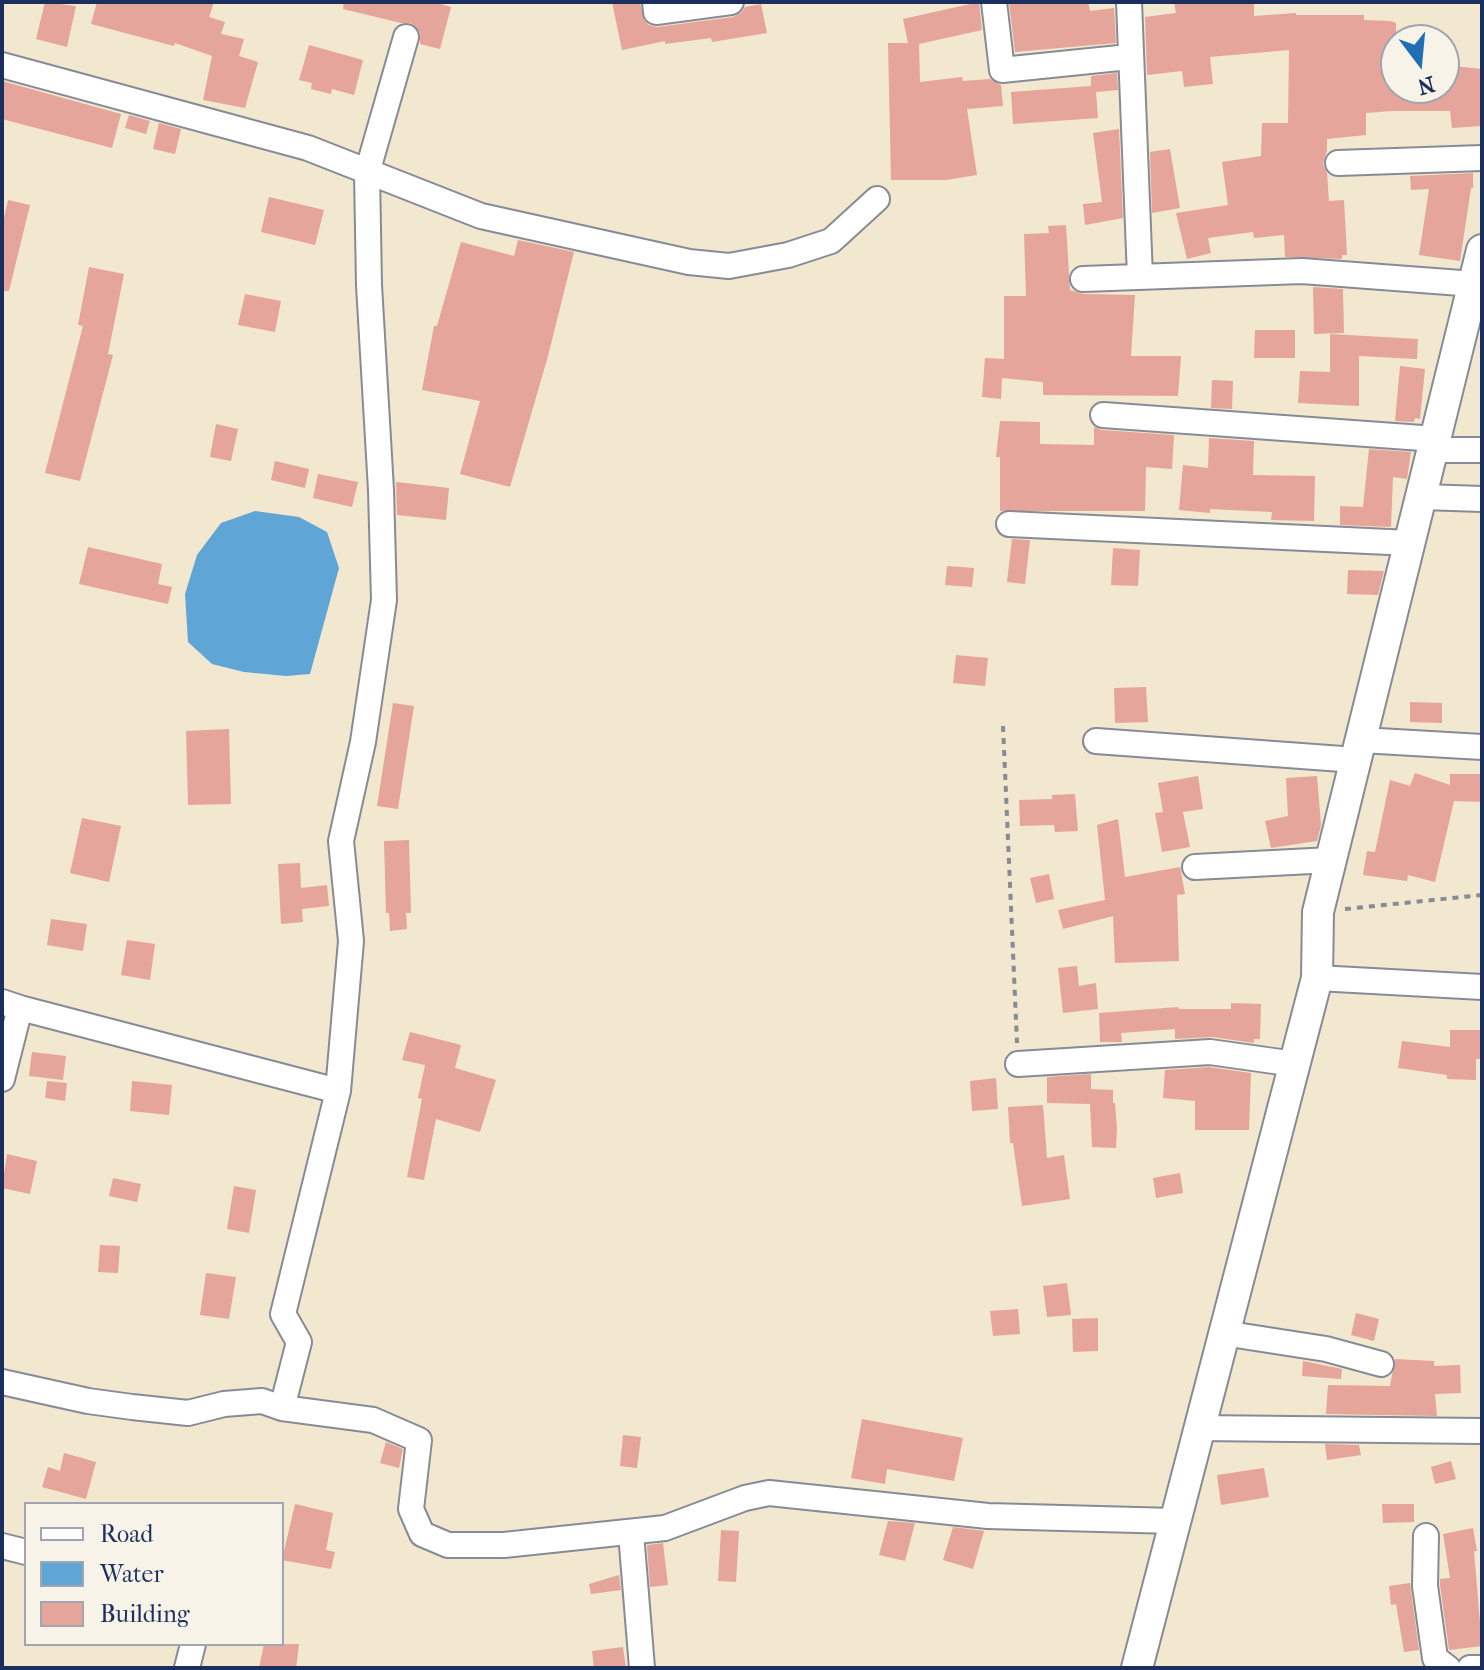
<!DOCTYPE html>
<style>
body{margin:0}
#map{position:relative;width:1484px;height:1670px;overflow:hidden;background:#f2e7cf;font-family:"IM FELL French Canon",serif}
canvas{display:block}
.frame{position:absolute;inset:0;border:4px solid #1b2f5e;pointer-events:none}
.legend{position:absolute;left:24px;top:1502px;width:260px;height:144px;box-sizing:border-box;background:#f7f3e8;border:2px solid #9fa5b1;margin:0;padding:10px 14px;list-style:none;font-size:24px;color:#1b2f5e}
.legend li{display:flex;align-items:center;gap:16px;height:40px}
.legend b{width:40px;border:2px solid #9fa5b1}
.north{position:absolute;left:1380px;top:24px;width:80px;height:80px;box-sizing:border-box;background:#f7f3e8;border:2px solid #9fa5b1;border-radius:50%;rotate:164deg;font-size:22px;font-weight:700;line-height:32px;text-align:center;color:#1b2f5e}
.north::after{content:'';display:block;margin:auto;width:28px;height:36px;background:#1f6fb2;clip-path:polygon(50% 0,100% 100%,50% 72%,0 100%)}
</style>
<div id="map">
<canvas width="1484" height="1670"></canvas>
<div class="frame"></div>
<ul class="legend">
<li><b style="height:10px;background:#fff"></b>Road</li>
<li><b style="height:22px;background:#5fa5d5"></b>Water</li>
<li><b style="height:22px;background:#e5a59b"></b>Building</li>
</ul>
<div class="north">N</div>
</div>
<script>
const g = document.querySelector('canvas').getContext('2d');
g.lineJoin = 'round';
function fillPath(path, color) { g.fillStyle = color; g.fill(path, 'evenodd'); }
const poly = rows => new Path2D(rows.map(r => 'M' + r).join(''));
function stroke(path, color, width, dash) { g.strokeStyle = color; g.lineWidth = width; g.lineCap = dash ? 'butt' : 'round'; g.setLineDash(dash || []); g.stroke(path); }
fillPath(poly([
 [255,511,299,517,327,532,339,568,310,674,286,676,244,672,212,664,188,642,185,594,197,555,221,523]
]), '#5fa5d5');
fillPath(poly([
 [45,2,76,6,67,47,36,39],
 [97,2,214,2,209,17,225,22,221,34,244,39,239,56,258,62,245,108,203,100,212,56,175,43,174,46,91,24],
 [344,2,433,2,451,7,440,49,420,44,420,33,411,23,401,23,343,9],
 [612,2,640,2,644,20,649,25,657,27,733,17,741,13,745,7,761,4,767,33,712,42,711,38,665,44,665,41,622,50],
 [979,2,982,30,919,44,920,82,962,77,963,81,990,79,1001,85,1003,106,967,109,977,175,946,180,891,180,888,43,908,43,903,19],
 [1009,2,1088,2,1090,11,1114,8,1116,43,1015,52],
 [1174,2,1254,2,1254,16,1296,13,1296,15,1364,15,1364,20,1391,21,1396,23,1396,88,1444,88,1444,65,1482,69,1482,126,1452,128,1450,111,1392,111,1366,113,1366,135,1327,139,1327,150,1323,164,1327,173,1329,201,1344,200,1347,255,1342,255,1342,259,1285,257,1284,235,1254,238,1253,232,1208,238,1211,253,1187,259,1176,213,1228,205,1222,162,1261,156,1262,123,1288,123,1289,50,1210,57,1213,84,1184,87,1182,71,1147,75,1145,17,1176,13],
 [309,45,363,60,354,95,332,89,331,94,311,89,312,83,299,80],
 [1117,73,1118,90,1096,92,1098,118,1013,124,1011,92,1091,86,1091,76],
 [2,81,121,114,112,148,2,119],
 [129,115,150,121,146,134,125,128],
 [159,123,181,129,175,154,153,149],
 [1119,129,1123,218,1085,225,1083,204,1102,202,1093,133],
 [1170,149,1180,208,1152,213,1150,152],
 [1473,173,1473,188,1471,188,1460,261,1419,255,1429,189,1411,190,1410,176],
 [269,197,324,210,315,245,261,232],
 [8,200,30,205,9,291,2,291,2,227],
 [1066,225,1070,290,1084,294,1135,295,1131,356,1181,356,1178,396,1043,395,1043,382,1002,378,1001,399,982,397,985,358,1004,359,1004,296,1026,296,1024,234,1049,233,1048,226],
 [518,240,574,252,548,356,510,487,460,474,480,401,422,390,434,326,437,326,461,242,514,256],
 [89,267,124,274,108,354,113,355,80,481,45,473,83,326,78,325],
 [1313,287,1343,289,1344,333,1314,334],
 [245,294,281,301,275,332,238,325],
 [1255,330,1295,330,1295,358,1254,358],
 [1330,334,1418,339,1417,359,1359,356,1359,406,1298,403,1300,371,1330,372],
 [1400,366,1425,369,1420,419,1415,418,1414,422,1395,421],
 [1212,380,1233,381,1232,409,1211,408],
 [1000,421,1040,422,1040,444,1094,445,1094,427,1102,430,1174,435,1172,469,1146,467,1145,511,1000,511,1000,457,996,457],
 [216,424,238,429,231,461,210,457],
 [1209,438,1254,441,1253,475,1315,476,1314,521,1271,520,1272,512,1210,509,1210,513,1179,510,1183,465,1208,468],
 [1369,449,1411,452,1407,479,1393,477,1391,527,1340,525,1340,506,1363,507],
 [275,461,309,469,305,488,271,480],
 [318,474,358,482,352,507,313,498],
 [396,482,449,488,446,520,397,515],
 [1012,539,1030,540,1025,584,1007,582],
 [88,547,162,564,158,584,172,587,168,604,79,584],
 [1113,548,1140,550,1138,586,1111,585],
 [947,566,974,568,972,587,945,585],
 [1348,570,1384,571,1378,595,1347,594],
 [956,655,988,658,985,686,953,683],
 [1146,687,1148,722,1115,723,1114,688],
 [1410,702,1442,703,1442,723,1410,722],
 [393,703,414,706,398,809,377,806],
 [229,729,231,804,188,805,186,731],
 [1415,773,1450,785,1450,774,1482,774,1482,802,1454,801,1435,882,1408,875,1407,881,1363,875,1367,851,1375,852,1390,780,1410,786],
 [1198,776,1203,809,1183,812,1190,847,1162,852,1155,813,1163,812,1158,783],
 [1317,776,1321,825,1317,841,1271,848,1265,821,1288,816,1286,778],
 [1075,794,1078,831,1055,832,1054,825,1020,826,1019,800,1052,799,1052,795],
 [82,818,121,826,109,882,70,873],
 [1118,819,1125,877,1180,867,1185,894,1177,895,1179,961,1115,963,1113,916,1063,929,1058,910,1105,900,1097,825],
 [409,840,411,913,406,913,407,929,390,931,389,913,386,913,384,841],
 [300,863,301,888,327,885,329,906,302,909,303,922,281,924,278,864],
 [1049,874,1054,899,1036,903,1030,878],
 [51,919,87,924,83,951,47,945],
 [127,940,155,944,150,980,121,975],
 [1077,966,1079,986,1096,983,1098,1009,1063,1013,1058,968],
 [1231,1003,1261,1004,1260,1039,1254,1039,1254,1043,1212,1037,1175,1039,1175,1029,1121,1033,1122,1042,1100,1042,1099,1013,1178,1007,1179,1009,1231,1009],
 [1450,1030,1482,1030,1482,1059,1476,1059,1476,1080,1447,1079,1447,1075,1398,1068,1402,1041,1450,1047],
 [410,1032,461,1045,455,1068,496,1080,480,1132,436,1119,424,1180,407,1177,422,1099,418,1098,425,1065,402,1060],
 [32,1052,66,1056,63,1080,29,1076],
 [1209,1067,1251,1073,1249,1130,1195,1130,1195,1101,1163,1098,1165,1070],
 [1091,1074,1091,1089,1113,1090,1113,1103,1115,1103,1117,1129,1116,1148,1092,1147,1090,1104,1047,1103,1047,1077],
 [996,1078,998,1109,972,1111,970,1081],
 [47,1081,67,1083,65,1101,45,1098],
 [132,1081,172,1085,169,1115,130,1111],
 [1043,1105,1047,1158,1064,1155,1070,1199,1022,1206,1013,1143,1010,1143,1008,1107],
 [7,1154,37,1161,30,1194,2,1188],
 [1180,1173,1183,1193,1156,1198,1153,1178],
 [113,1178,141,1184,137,1202,109,1196],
 [234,1186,256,1190,249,1233,227,1229],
 [100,1245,120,1246,118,1273,98,1272],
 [206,1273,236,1277,229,1319,200,1315],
 [1067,1283,1071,1315,1047,1317,1043,1286],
 [1018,1309,1020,1334,993,1336,990,1311],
 [1356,1313,1379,1319,1374,1341,1351,1335],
 [1098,1318,1098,1351,1073,1352,1072,1319],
 [1395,1359,1434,1361,1434,1366,1460,1365,1461,1393,1435,1394,1437,1416,1326,1414,1328,1385,1390,1386],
 [1303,1361,1342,1369,1341,1379,1302,1376],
 [862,1419,963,1438,954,1481,887,1469,885,1484,851,1478],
 [623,1435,641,1437,637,1468,620,1466],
 [386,1442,403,1449,399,1468,380,1463],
 [1325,1444,1359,1445,1361,1455,1327,1460],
 [64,1453,96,1462,86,1499,42,1487,48,1467,60,1471],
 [1451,1461,1456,1479,1435,1484,1431,1467],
 [1264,1468,1269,1497,1221,1505,1217,1475],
 [295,1504,333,1513,326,1550,335,1552,331,1569,282,1560],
 [1382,1504,1414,1504,1414,1522,1383,1523],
 [888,1521,915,1523,905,1561,879,1555],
 [953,1527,984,1531,973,1569,943,1560],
 [1473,1528,1477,1551,1474,1551,1482,1646,1449,1650,1440,1585,1440,1579,1450,1578,1443,1534],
 [721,1530,739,1531,736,1582,718,1581],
 [663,1543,668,1585,650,1587,647,1545],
 [619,1575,621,1590,591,1594,589,1584],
 [1410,1583,1419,1650,1404,1652,1396,1604,1391,1605,1389,1586],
 [264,1644,299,1644,296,1668,259,1668],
 [623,1647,626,1668,594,1668,592,1651]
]), '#e5a59b');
const minor = poly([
 [655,2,656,12,731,2],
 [994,2,1002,70,1129,57],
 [1129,2,1140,277],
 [2,65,308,148,481,216,689,262,729,266,788,255,831,241,877,199],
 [1338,163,1482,158],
 [1083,279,1302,271,1474,284],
 [1103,415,1436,439],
 [1434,450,1482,450],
 [1422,497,1482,499],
 [1009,524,1410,543],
 [1361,740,1482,747],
 [1096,741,1356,760],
 [1195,867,1331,860],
 [1317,978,1482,987],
 [2,1002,20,1008,2,1079],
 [20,1008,338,1091],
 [1018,1064,1210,1052,1295,1064],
 [1223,1333,1326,1349,1381,1364],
 [2,1382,88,1401,132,1407,188,1413,224,1404,262,1401,282,1408,373,1420,419,1440,411,1509,422,1534,448,1545,504,1545,665,1528,745,1498,769,1493,988,1516,1174,1521],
 [282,1408,299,1342,283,1314,338,1091,351,941,341,841,363,742,384,600,381,490,369,285,367,173,406,37],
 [1198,1428,1482,1431],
 [631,1533,642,1668],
 [1426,1536,1425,1586,1435,1658,1448,1668],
 [2,1546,26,1552],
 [187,1668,193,1644],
 [1470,1668,1482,1668]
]);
const tertiary = poly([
 [1137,1668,1317,978,1318,912,1482,250]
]);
stroke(minor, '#868b96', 28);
stroke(tertiary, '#868b96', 34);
stroke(poly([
 [1003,726,1017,1043],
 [1345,909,1482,895]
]), '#868b96', 4, [6, 6]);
stroke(minor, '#fff', 24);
stroke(tertiary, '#fff', 30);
</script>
